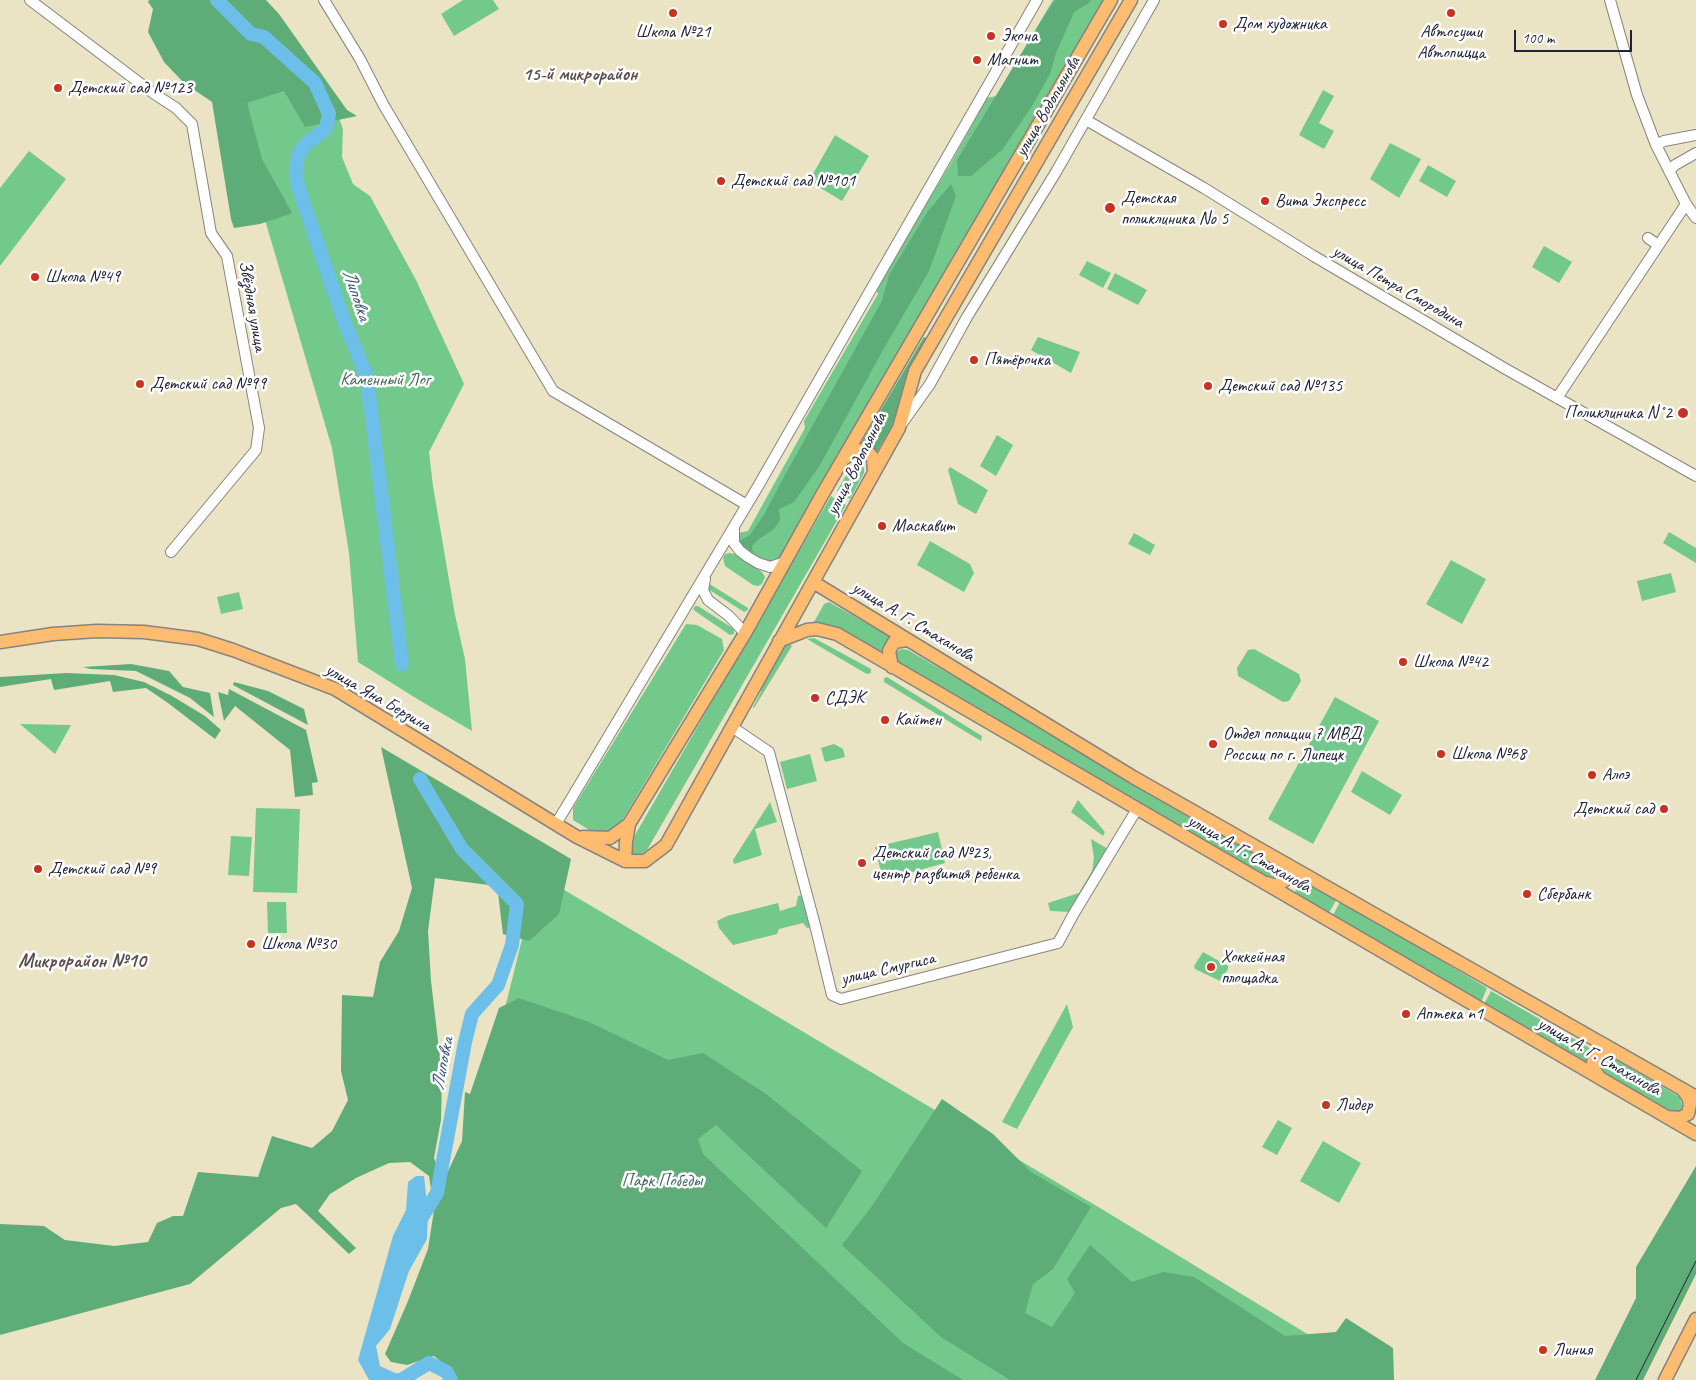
<!DOCTYPE html>
<meta charset="utf-8">
<style>
body{margin:0}
#map{position:relative;width:1696px;height:1380px;overflow:hidden;background:#ebe4c4;font-family:Caveat,sans-serif}
canvas{display:block}
.scale{position:absolute;left:1514px;top:30px;width:118px;height:22px;box-sizing:border-box;border:2px solid #22223b;border-top:0;padding-left:6px;font-size:15px;line-height:18px;white-space:nowrap;color:#22223b;-webkit-text-stroke:4px #fff;paint-order:stroke}
</style>
<div id="map">
<canvas width="1696" height="1380"></canvas>
<div class="scale">100 m</div>
</div>
<script>
const g = document.querySelector('canvas').getContext('2d');
g.lineJoin = 'round';
function fillPath(path, color) { g.fillStyle = color; g.fill(path, 'evenodd'); }
const poly = rows => new Path2D(rows.map(r => 'M' + r).join(''));
function stroke(path, color, width, dash) { g.strokeStyle = color; g.lineWidth = width; g.lineCap = dash ? 'butt' : 'round'; g.setLineDash(dash || []); g.stroke(path); }
function label(font, color, halo, rows, align = 'center') {
  g.font = font + ' Caveat,sans-serif'; g.lineWidth = 5; g.setLineDash([]); g.textBaseline = 'middle'; g.strokeStyle = halo; g.fillStyle = color; for (const [text, x, y, turn = 0] of rows) {
    g.save(); g.translate(x, y); g.rotate((+turn || 0) * Math.PI / 180); g.textAlign = isNaN(turn) ? turn : align; if (halo) g.strokeText(text, 0, 0); g.fillText(text, 0, 0); g.restore();
  }
}
fillPath(poly([
 [463,0,493,0,499,9,454,36,441,14],
 [1053,0,1105,0,786,549,779,558,773,562,765,562,739,546,737,538,739,533,748,531,805,428,804,421,878,294,876,288,951,163,987,98,996,96],
 [247,88,330,94,343,129,342,157,353,184,370,196,416,280,464,384,429,452,433,486,455,615,465,659,472,731,419,700,358,662,349,553,332,448,238,128],
 [1323,90,1334,96,1319,123,1334,131,1324,149,1299,135],
 [835,135,869,156,842,201,809,181],
 [1390,143,1421,159,1399,198,1370,179],
 [29,151,66,179,0,266,0,188],
 [1428,165,1456,181,1447,197,1419,181],
 [1544,246,1572,262,1559,283,1532,267],
 [1087,261,1111,273,1103,288,1079,275],
 [1115,273,1147,290,1138,305,1107,289],
 [1038,337,1080,352,1071,373,1031,350],
 [997,435,1013,445,996,476,980,466],
 [857,463,861,464,864,468,864,473,850,499,837,491,852,465],
 [950,467,988,490,976,514,958,504,948,470],
 [831,496,846,505,647,850,638,856,635,856,630,853,628,847],
 [1669,532,1696,548,1696,563,1663,543],
 [1134,533,1155,545,1150,555,1128,544],
 [930,541,970,564,974,573,964,592,917,565],
 [729,553,735,554,762,572,765,577,762,584,758,586,753,585,725,566,723,558,725,554],
 [1451,560,1486,579,1462,624,1426,604],
 [1671,573,1676,592,1642,601,1637,581],
 [708,583,748,608,748,610,744,612,708,589],
 [239,592,243,609,221,614,217,597],
 [829,602,893,638,883,655,834,628,814,622,824,604],
 [695,606,698,606,734,629,734,634,730,635,695,611,693,609],
 [686,624,697,625,722,639,724,650,617,829,604,834,591,831,573,820,573,808],
 [814,638,871,669,871,673,868,674,865,673,807,639],
 [789,643,792,646,754,708,753,707,761,692,760,688,783,648],
 [901,649,908,650,1277,864,1282,873,1276,883,905,669,894,659,897,652],
 [1254,649,1299,674,1301,681,1289,701,1283,702,1238,676,1237,668,1248,650],
 [887,677,982,736,981,741,884,682,884,678],
 [1335,697,1379,721,1313,844,1268,819],
 [20,724,71,725,55,754],
 [834,744,843,749,845,757,825,762,821,748],
 [810,754,817,781,787,789,780,762],
 [1362,771,1402,795,1390,815,1351,792],
 [1078,800,1105,832,1103,836,1071,812],
 [770,802,777,822,755,829,762,855,734,864,733,860],
 [256,808,300,809,297,893,253,892],
 [938,832,945,863,883,880,875,847],
 [231,836,252,837,249,876,228,875],
 [1091,839,1108,849,1071,912,1050,911,1048,903,1079,893,1092,871,1094,858],
 [524,866,1105,1211,1383,1380,473,1380,434,1240,507,1000,525,927],
 [1298,876,1337,899,1327,916,1293,896,1299,883],
 [802,895,811,927,807,928,803,923,779,929,777,934,733,945,719,928,717,921,727,916,778,903,780,911,796,906,798,896],
 [1341,900,1487,988,1480,1005,1331,919],
 [267,902,286,902,287,933,268,933],
 [1203,952,1228,966,1228,969,1220,981,1195,969,1194,966],
 [1491,991,1595,1051,1590,1054,1586,1064,1483,1006],
 [1067,1004,1073,1027,1017,1129,1002,1122],
 [1604,1059,1612,1059,1616,1060,1680,1097,1682,1106,1681,1111,1675,1114,1602,1077,1597,1065],
 [1278,1120,1292,1128,1277,1155,1262,1147],
 [1323,1141,1361,1163,1339,1203,1300,1181]
]), '#73c88c');
fillPath(poly([
 [149,0,266,0,279,14,347,110,357,116,305,127,284,91,247,103,262,159,292,213,260,224,234,228,231,219,212,102,184,83,164,62,148,32,153,9,148,2],
 [1055,0,1091,0,1089,3,1074,12,1056,53,1050,74,1032,106,1002,150,971,176,958,176,957,160,1046,13],
 [951,184,956,196,929,271,883,350,820,465,794,502,779,509,780,520,774,529,759,539,752,546,753,553,738,542,750,535,765,513,785,475,882,301,889,275,928,211],
 [924,337,927,339,907,376,892,426,875,455,860,445],
 [131,664,169,671,183,687,210,693,214,717,190,698,136,671,90,669,83,667],
 [66,673,114,675,144,682,172,696,205,716,221,730,215,739,168,703,146,688,113,692,110,681,54,690,51,679,0,687,0,677],
 [234,682,268,691,304,709,308,725,233,685],
 [229,689,306,730,318,782,312,783,313,795,295,797,290,750,235,706,224,721,218,692,228,695],
 [381,747,571,859,559,914,529,941,503,934,498,893,489,885,435,878,428,931,431,981,442,1075,441,1120,434,1158,443,1182,462,1141,465,1092,470,1094,499,1008,519,998,589,1022,668,1060,703,1053,766,1094,862,1171,826,1228,716,1125,698,1139,703,1154,903,1343,963,1380,454,1380,453,1372,434,1356,407,1365,391,1362,385,1354,408,1301,428,1249,434,1210,429,1176,410,1162,389,1163,356,1178,330,1194,318,1211,356,1248,349,1254,296,1204,281,1208,190,1284,0,1335,0,1224,44,1226,65,1240,114,1246,148,1242,157,1223,173,1216,183,1216,198,1172,258,1177,272,1136,312,1148,332,1131,348,1100,341,1071,342,995,373,997,380,962,399,931,412,888],
 [942,1099,993,1134,1031,1172,1091,1207,1053,1269,1033,1284,1025,1313,1052,1327,1075,1293,1067,1279,1090,1245,1132,1282,1163,1272,1194,1277,1285,1336,1336,1332,1346,1318,1393,1348,1394,1380,1010,1380,941,1337,842,1245,872,1206],
 [1696,1166,1696,1274,1643,1380,1595,1380,1636,1298,1636,1267]
]), '#5eac78');
fillPath(poly([
 [416,1176,424,1176,428,1212,427,1239,409,1271,390,1329,376,1346,380,1366,395,1373,416,1375,412,1380,369,1380,358,1360,393,1236,406,1210,408,1182]
]), '#6cbfe8');
stroke(poly([
 [217,0,251,34,264,37,315,83,329,114,326,128,305,145,298,155,296,174,299,189,343,318,367,377,402,664],
 [419,1222,437,1193,465,1042,472,1014,498,985,512,945,517,904,462,849,420,779],
 [401,1380,429,1363,447,1372,451,1380]
]), '#6cbfe8', 14);
const minor = poly([
 [30,0,153,93,176,108,192,124,211,233,227,256,259,428,256,450,171,552],
 [324,0,360,59,383,104,553,391,747,505],
 [1610,0,1637,95,1656,145,1686,204,1696,218],
 [1086,120,1204,188,1312,255,1504,368,1696,476],
 [1656,145,1664,141,1696,135],
 [1669,171,1675,165,1696,153],
 [1648,238,1658,245],
 [1557,398,1686,204],
 [903,422,930,384,967,317,1056,172,1154,0],
 [734,527,734,543,740,551,748,557,758,563,770,567,785,562],
 [705,579,703,590,708,600,729,616,743,631,744,635],
 [732,727,769,752,816,929,832,995,841,999,1058,943,1073,915,1137,809],
 [556,824,757,488,1037,0]
]);
const major = poly([
 [845,458,856,451,863,450,869,453,873,458,874,472],
 [813,582,1133,777,1696,1097],
 [779,641,807,630,817,629,837,634,1696,1134],
 [0,642,53,634,97,631,144,632,198,639,233,650,335,689,577,837,625,861,645,861,666,845,899,428,915,371,1131,0],
 [892,667,889,651,894,642,907,640],
 [583,837,610,838,629,824,744,635,822,495,1111,0],
 [625,861,626,842,629,824],
 [1267,883,1276,886,1285,880,1287,869,1279,861],
 [1599,1077,1594,1069,1593,1062,1596,1054,1612,1049],
 [1667,1117,1680,1118,1688,1114,1690,1104,1688,1097,1683,1090],
 [1665,1380,1696,1319]
]);
stroke(minor, '#868380', 12);
stroke(major, '#868380', 15);
stroke(minor, '#fff', 10);
stroke(major, '#febc70', 12);
stroke(poly([
 [1636,1380,1696,1261]
]), '#22223b', 1);
for (const [x, y, r, color] of [
 [673,13,5,"#c8321e"],
 [1451,13,5,"#c8321e"],
 [1223,24,5,"#c8321e"],
 [991,36,5,"#c8321e"],
 [977,60,5,"#c8321e"],
 [58,88,5,"#c8321e"],
 [721,181,5,"#c8321e"],
 [1265,201,5,"#c8321e"],
 [1110,208,6,"#c8321e"],
 [35,277,5,"#c8321e"],
 [974,360,5,"#c8321e"],
 [140,384,5,"#c8321e"],
 [1208,386,5,"#c8321e"],
 [1683,413,6,"#c8321e"],
 [882,526,5,"#c8321e"],
 [1403,662,5,"#c8321e"],
 [815,698,5,"#c8321e"],
 [885,720,5,"#c8321e"],
 [1213,744,5,"#c8321e"],
 [1441,754,5,"#c8321e"],
 [1592,775,5,"#c8321e"],
 [1664,809,5,"#c8321e"],
 [862,863,5,"#c8321e"],
 [38,869,5,"#c8321e"],
 [1527,894,5,"#c8321e"],
 [251,944,5,"#c8321e"],
 [1211,967,5,"#c8321e"],
 [1406,1014,5,"#c8321e"],
 [1326,1105,5,"#c8321e"],
 [1543,1350,5,"#c8321e"]
]) { const dot = new Path2D(); dot.arc(x, y, r, 0, 2 * Math.PI); g.fillStyle = color; g.fill(dot); stroke(dot, '#fff', 2); }
label('18px', '#22223b', '#fff', [
 ["Дом художника",1233,24],
 ["Школа №21",673,32,"center"],
 ["Автосуши",1451,32,"center"],
 ["Автопицца",1451,53,"center"],
 ["Экона",1001,36],
 ["Магнит",987,60],
 ["Детский сад №123",68,88],
 ["Детский сад №101",731,181],
 ["Детская",1121,198],
 ["поликлиника No 5",1121,219],
 ["Вита Экспресс",1275,201],
 ["Школа №49",45,277],
 ["Пятёрочка",984,360],
 ["Детский сад №99",150,384],
 ["Детский сад №135",1218,386],
 ["Поликлиника N˚2",1672,413,"right"],
 ["Маскавит",892,526],
 ["Школа №42",1413,662],
 ["СДЭК",825,698],
 ["Кайтен",895,720],
 ["Отдел полиции 7 МВД",1223,734],
 ["России по г. Липецк",1223,755],
 ["Школа №68",1451,754],
 ["Алоэ",1602,775],
 ["Детский сад",1654,809,"right"],
 ["Детский сад №23,",872,853],
 ["центр развития ребенка",872,874],
 ["Детский сад №9",48,869],
 ["Сбербанк",1537,894],
 ["Школа №30",261,944],
 ["Хоккейная",1221,957],
 ["площадка",1221,978],
 ["Аптека n1",1416,1014],
 ["Лидер",1336,1105],
 ["Линия",1553,1350]
], 'left');
label('18px', '#22223b', '#fff', [
 ["улица Водопьянова",1048,107,-60],
 ["улица Петра Смородина",1398,287,30],
 ["Звёздная улица",252,306,80],
 ["улица Водопьянова",857,464,-63],
 ["улица А. Г. Стаханова",913,622,31],
 ["улица Яна Берзина",378,698,30],
 ["улица А. Г. Стаханова",1249,854,30],
 ["улица Смургиса",888,969,-13],
 ["улица А. Г. Стаханова",1599,1057,30]
]);
label('18px', '#42645b', '#fff', [
 ["Каменный Лог",385,380],
 ["Парк Победы",662,1181]
]);
label('bold 19px', '#5c4e4d', '#fff', [
 ["15-й микрорайон",580,75]
]);
label('italic 19px', '#3c5978', '#fff', [
 ["Липовка",356,295,71],
 ["Липовка",443,1064,-79]
]);
label('bold 20px', '#5c4e4d', '#fff', [
 ["Микрорайон №10",82,962]
]);
</script>
